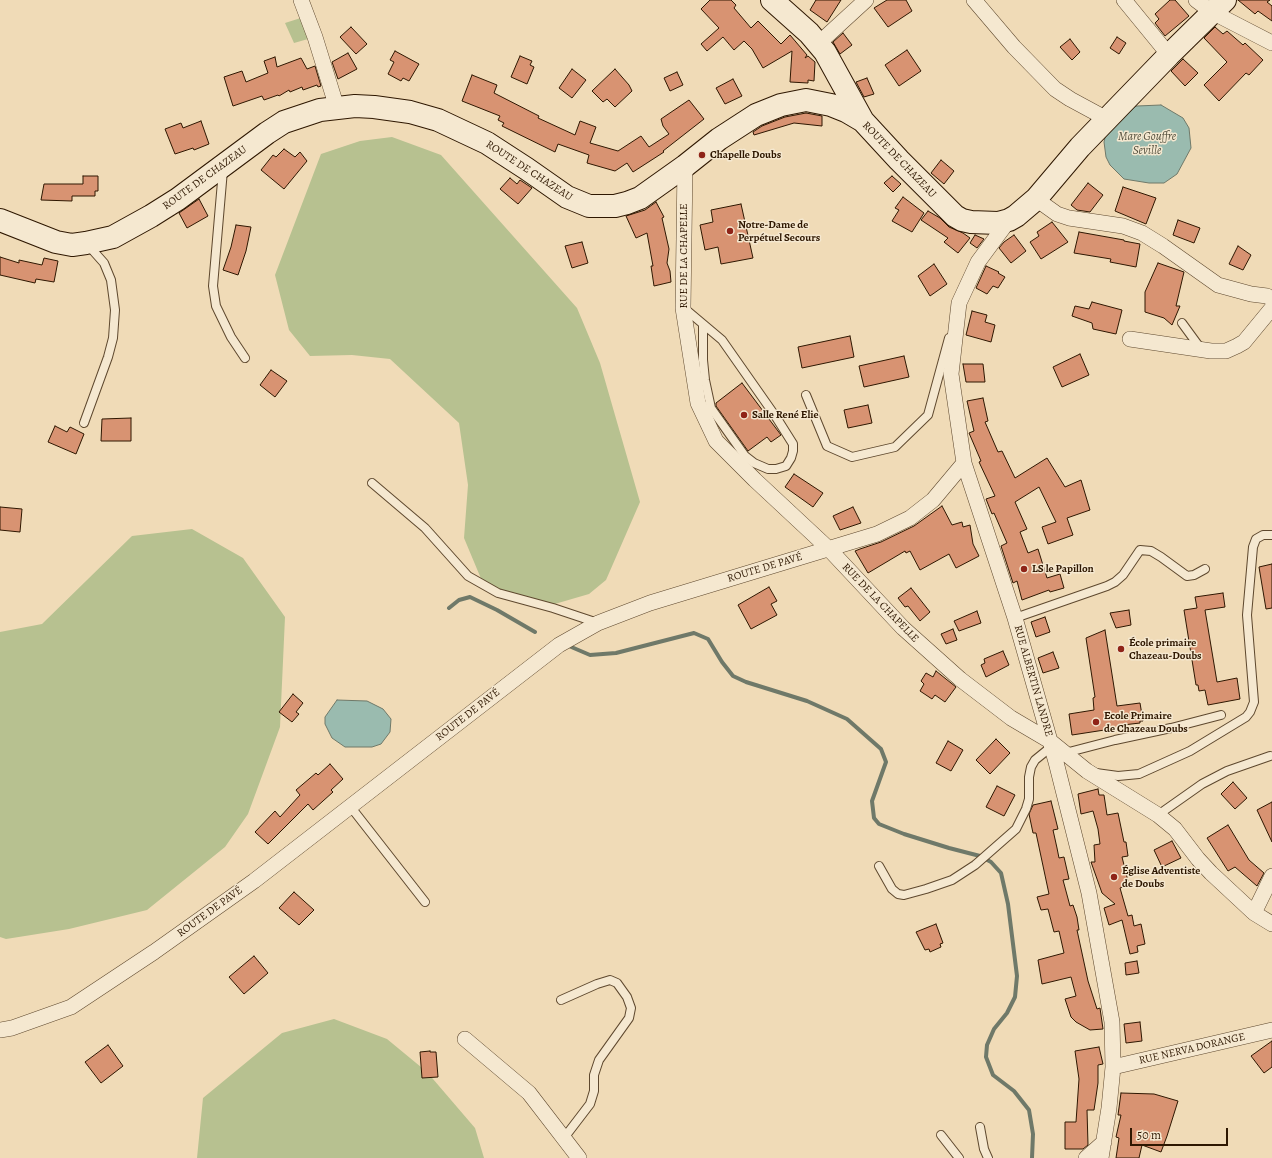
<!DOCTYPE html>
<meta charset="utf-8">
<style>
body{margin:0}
#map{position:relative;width:1272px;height:1158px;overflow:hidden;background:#f0dbb7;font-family:Alegreya,serif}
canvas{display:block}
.scale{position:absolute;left:1130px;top:1128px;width:98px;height:18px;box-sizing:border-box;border:2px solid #2e1701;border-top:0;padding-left:5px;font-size:12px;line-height:14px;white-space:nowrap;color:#2e1701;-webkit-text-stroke:3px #f5e8d0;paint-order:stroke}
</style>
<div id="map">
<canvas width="1272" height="1158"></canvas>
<div class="scale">50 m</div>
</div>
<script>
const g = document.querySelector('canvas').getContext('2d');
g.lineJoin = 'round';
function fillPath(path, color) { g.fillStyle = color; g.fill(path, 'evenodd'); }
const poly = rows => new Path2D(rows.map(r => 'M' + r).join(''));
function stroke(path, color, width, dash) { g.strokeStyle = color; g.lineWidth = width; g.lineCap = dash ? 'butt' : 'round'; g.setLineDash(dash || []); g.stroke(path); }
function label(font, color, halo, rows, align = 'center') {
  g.font = font + ' Alegreya,serif'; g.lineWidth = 3; g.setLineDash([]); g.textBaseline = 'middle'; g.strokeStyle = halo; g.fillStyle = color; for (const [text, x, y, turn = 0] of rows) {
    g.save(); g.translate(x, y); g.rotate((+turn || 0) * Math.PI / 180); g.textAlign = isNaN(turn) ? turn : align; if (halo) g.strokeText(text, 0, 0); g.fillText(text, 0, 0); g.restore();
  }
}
fillPath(poly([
 [307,16,315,37,294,43,285,23],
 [392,137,441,155,577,308,600,363,640,502,606,580,589,594,541,608,508,597,482,581,464,538,468,485,459,423,390,359,352,355,310,356,289,330,275,275,321,154,360,141],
 [192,529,243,558,285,617,280,727,248,814,225,847,147,910,69,929,6,939,0,937,0,632,42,624,132,536],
 [334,1019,387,1039,427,1072,475,1128,484,1158,197,1158,203,1098,282,1033]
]), '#b7c190');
const water = poly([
 [1161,105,1183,118,1189,128,1191,148,1177,174,1164,183,1149,183,1124,179,1110,165,1106,157,1104,142,1107,129,1124,110,1137,106,1161,105],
 [337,700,367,701,383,709,391,719,390,732,381,744,372,747,345,747,332,738,325,724,325,717,337,700]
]);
fillPath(water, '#9abbaf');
stroke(water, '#6f7969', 1);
stroke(poly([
 [449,608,459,600,470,597,497,610,535,632],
 [569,646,590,655,616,653,694,633,708,639,722,662,733,676,746,682,807,701,847,719,881,749,886,762,872,801,874,818,879,824,904,834,949,848,980,856,991,862,1001,873,1008,904,1017,976,1015,997,1007,1013,994,1029,987,1045,986,1057,993,1075,1014,1091,1029,1110,1033,1134,1032,1158]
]), '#6f7969', 4);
const building = poly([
 [710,0,731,0,736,5,734,8,751,28,758,21,781,44,790,35,807,55,805,58,808,56,815,62,814,81,808,80,808,83,790,82,792,51,763,68,752,49,744,41,734,50,723,37,707,51,701,44,719,28,701,9,710,0],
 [816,0,841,0,827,22,810,10,816,0],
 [887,0,906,0,912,11,888,27,874,8,887,0],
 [1170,0,1175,0,1189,16,1165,36,1155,23,1159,19,1155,14,1170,0],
 [1238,0,1270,0,1267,2,1272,6,1272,21,1258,11,1255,14,1238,0],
 [351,27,367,44,356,54,340,37,351,27],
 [1215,27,1223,34,1227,31,1243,45,1245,43,1263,60,1249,75,1246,73,1219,101,1204,85,1227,62,1204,38,1215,27],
 [843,33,852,45,840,54,833,42,843,33],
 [1117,37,1126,43,1119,54,1110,48,1117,37],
 [1070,39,1080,52,1072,60,1060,47,1070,39],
 [907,50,921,71,899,86,885,65,907,50],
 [395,51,419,64,409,81,403,78,401,81,388,74,394,62,390,60,395,51],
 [348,53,357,69,338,79,332,62,348,53],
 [520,56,532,61,530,65,534,67,527,84,511,77,520,56],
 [275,57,277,67,301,58,307,69,315,66,321,86,318,87,317,85,303,90,302,87,290,92,289,90,279,96,278,95,264,100,262,96,233,106,224,77,242,71,246,82,268,73,264,61,275,57],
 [1183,59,1198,73,1185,86,1171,71,1183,59],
 [572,69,586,80,572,98,559,88,572,69],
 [615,69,629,85,632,91,615,107,607,99,603,102,592,91,615,69],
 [677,72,683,85,670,91,664,78,677,72],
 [472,75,497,85,494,93,539,116,538,118,575,135,580,121,596,127,590,143,618,151,641,136,649,147,669,134,663,126,661,119,689,100,704,119,663,151,664,152,633,172,627,163,615,171,587,163,589,155,558,144,555,152,502,126,504,123,498,120,500,116,462,101,472,75],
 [867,78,874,94,864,97,856,82,867,78],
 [733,79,742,96,725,104,716,88,733,79],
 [806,113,822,116,822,126,794,123,754,135,753,132,762,126,785,117,806,113],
 [201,121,209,144,194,150,193,148,175,154,165,129,181,123,183,128,201,121],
 [284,149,295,157,300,152,307,161,284,189,261,170,273,155,276,157,284,149],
 [941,160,954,171,944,184,931,173,941,160],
 [83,176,98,176,98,191,95,191,95,196,72,196,72,201,41,200,44,184,83,184,83,176],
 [892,176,901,184,893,192,884,183,892,176],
 [510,178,517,184,520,180,532,188,518,204,500,189,510,178],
 [1088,183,1103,195,1090,212,1077,210,1071,205,1088,183],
 [1123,187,1156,198,1146,224,1115,211,1123,187],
 [903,197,924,213,912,232,892,221,899,210,895,208,903,197],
 [199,199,208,216,187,228,179,213,199,199],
 [656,202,664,217,662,218,669,249,667,263,670,271,671,282,654,286,651,266,653,266,647,233,636,238,626,216,645,210,656,202],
 [741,204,753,258,721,264,718,247,705,250,700,225,713,222,711,210,741,204],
 [928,211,940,218,949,227,963,233,970,238,958,253,944,242,948,238,921,220,928,211],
 [1178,220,1200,228,1194,243,1173,235,1178,220],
 [1052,222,1068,242,1041,259,1030,242,1039,236,1037,232,1052,222],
 [236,225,251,227,246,251,238,275,223,270,231,247,236,225],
 [1079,232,1124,240,1124,241,1140,244,1136,267,1110,262,1111,259,1074,253,1079,232],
 [975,235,984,239,977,248,970,243,975,235],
 [1014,235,1026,251,1011,263,999,248,1004,242,1014,235],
 [582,242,588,263,572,268,565,246,582,242],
 [1238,246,1251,255,1243,270,1229,264,1238,246],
 [0,257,19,263,19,260,42,265,44,258,58,261,54,282,36,279,35,283,0,275,0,257],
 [1158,263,1184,272,1176,306,1180,306,1172,325,1164,318,1145,312,1145,292,1158,263],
 [934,264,947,284,930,296,918,276,934,264],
 [986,266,999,272,998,273,1005,277,998,288,993,286,987,294,976,288,986,266],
 [1092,302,1122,310,1116,334,1093,329,1092,323,1072,316,1075,306,1089,309,1092,302],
 [972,311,987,315,985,322,995,325,991,342,966,335,972,311],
 [850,336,854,357,802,368,798,347,850,336],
 [1080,354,1089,375,1062,387,1053,367,1080,354],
 [904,356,909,377,864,387,859,366,904,356],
 [963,364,983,364,985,382,966,382,963,364],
 [271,370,287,381,275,397,260,385,271,370],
 [742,383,781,435,771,442,767,437,748,451,716,406,716,403,742,383],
 [983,398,988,421,985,422,998,452,1002,451,1015,478,1047,458,1065,487,1081,480,1090,510,1067,518,1073,535,1048,544,1042,527,1056,522,1039,487,1015,502,1027,529,1020,532,1028,553,1038,549,1047,578,1060,574,1064,588,1050,592,1049,590,1022,600,1017,581,1013,583,1001,546,1007,543,994,513,992,514,986,499,995,496,979,462,981,461,969,433,974,431,967,401,983,398],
 [868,405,872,423,848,428,844,410,868,405],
 [131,418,131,441,101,441,102,419,131,418],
 [55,426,67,432,70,427,84,434,76,454,48,442,55,426],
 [794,474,823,493,813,507,785,487,794,474],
 [942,506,952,525,962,522,963,527,970,525,973,544,979,556,956,568,949,554,920,570,910,551,906,553,905,551,868,573,855,551,860,549,881,542,914,526,942,506],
 [0,507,22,509,20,532,0,530,0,507],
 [853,507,861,523,840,530,833,516,853,507],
 [1272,564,1272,608,1266,609,1259,567,1272,564],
 [769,587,777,601,771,604,777,615,751,629,738,605,769,587],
 [911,588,930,612,920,621,908,606,905,607,898,598,911,588],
 [1223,593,1225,607,1205,610,1217,682,1237,678,1240,699,1208,705,1205,690,1199,691,1198,685,1196,685,1184,610,1197,608,1195,597,1223,593],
 [1129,610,1131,625,1116,628,1110,613,1129,610],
 [977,611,981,623,959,631,954,621,977,611],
 [1045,617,1050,632,1036,637,1031,622,1045,617],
 [953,629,957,640,946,644,941,634,953,629],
 [1105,630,1117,706,1140,703,1143,721,1140,721,1140,723,1123,725,1124,727,1072,735,1069,714,1094,710,1093,698,1095,697,1086,638,1105,630],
 [1003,651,1009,665,986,677,981,665,985,663,984,659,1003,651],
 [1053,652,1059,668,1043,673,1038,658,1053,652],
 [936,671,956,687,945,702,935,695,932,699,920,691,924,684,921,681,926,673,933,677,936,671],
 [293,694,303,703,296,712,299,714,292,722,279,712,293,694],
 [996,739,1010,753,990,774,976,760,996,739],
 [948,741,963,750,951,771,936,763,948,741],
 [330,764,343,779,331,790,333,792,313,810,308,804,268,844,255,832,275,811,280,817,300,795,296,790,316,773,318,775,330,764],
 [1233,782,1247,798,1235,809,1221,794,1233,782],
 [997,786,1015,795,1004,816,986,807,997,786],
 [1098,789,1099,795,1104,795,1107,815,1118,813,1124,842,1126,842,1128,856,1122,857,1129,885,1120,888,1128,916,1132,915,1134,926,1141,924,1145,944,1137,946,1138,952,1130,954,1122,920,1109,925,1104,908,1115,904,1102,893,1091,862,1095,862,1094,845,1100,844,1098,829,1093,811,1081,814,1078,794,1098,789],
 [1051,801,1058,829,1053,830,1057,848,1059,858,1064,857,1069,879,1063,880,1070,906,1073,905,1077,917,1079,930,1077,930,1088,981,1097,1009,1100,1008,1103,1029,1090,1030,1076,1022,1071,1017,1065,999,1076,996,1071,977,1042,984,1038,960,1064,953,1059,931,1054,932,1048,909,1041,910,1037,897,1049,894,1036,833,1033,833,1029,814,1033,805,1051,801],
 [1272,802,1272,842,1257,810,1272,802],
 [1228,825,1249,860,1264,873,1257,886,1235,867,1228,871,1207,838,1228,825],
 [1172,841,1181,858,1162,867,1154,850,1172,841],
 [294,892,314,910,299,925,279,908,294,892],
 [936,924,943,943,940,944,941,947,930,952,929,949,925,950,916,932,936,924],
 [254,956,268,973,244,994,229,977,254,956],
 [1137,961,1139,973,1126,975,1125,963,1137,961],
 [1140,1022,1142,1041,1126,1043,1124,1024,1140,1022],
 [1272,1041,1272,1067,1264,1073,1251,1056,1272,1041],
 [108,1045,123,1066,101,1083,85,1062,108,1045],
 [1099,1047,1103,1064,1098,1065,1098,1083,1094,1110,1087,1110,1088,1145,1083,1149,1065,1149,1065,1122,1076,1122,1079,1079,1075,1051,1099,1047],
 [430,1051,430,1052,436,1052,438,1077,422,1078,420,1052,430,1051],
 [1121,1093,1154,1094,1178,1101,1167,1136,1161,1152,1142,1145,1139,1158,1116,1158,1119,1138,1116,1137,1121,1115,1118,1115,1121,1093]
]);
fillPath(building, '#d89372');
stroke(building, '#2e1701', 1);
const lane = poly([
 [223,170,213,286,216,306,231,337,245,358],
 [684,308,722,340,776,417,793,444,793,451,791,458,786,466,776,469,768,469,754,463,745,456,711,408,705,380,703,360,703,325],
 [1182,323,1201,349],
 [806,395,827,446,852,457,895,447,928,415,949,338],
 [84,423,108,357,113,338,115,310,111,280,104,263,88,245],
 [372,483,425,528,468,576,498,593,553,608,598,623],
 [1015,618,1107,586,1115,582,1123,575,1140,550,1151,551,1161,557,1187,576,1194,575,1205,569],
 [1065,753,1115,740,1171,728,1221,715],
 [1096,773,1118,776,1139,774,1190,751,1246,717,1250,712,1254,702,1247,615,1253,547,1256,539,1263,535,1272,535],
 [350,806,425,902],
 [1158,815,1202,784,1227,771,1270,756],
 [879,866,892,889,898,894,904,895,926,889,952,880,975,865,1016,829,1026,809,1029,799,1029,777,1031,767,1035,760,1051,747],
 [561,1000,597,984,610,980,617,983,627,997,631,1008,629,1018,599,1060,594,1075,594,1091,590,1104,564,1138],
 [980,1127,984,1149,988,1158],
 [941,1135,959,1158]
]);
const street = poly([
 [301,0,315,37,337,108],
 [974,0,1014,47,1055,89,1070,99,1107,119],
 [1124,0,1169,55],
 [1196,0,1212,12,1272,43],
 [818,44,866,0],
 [685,166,683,308,698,403,716,441,755,480,829,549,903,628,960,679,1011,718,1050,741,1087,771,1158,815,1175,829,1198,859,1211,873,1254,913,1272,924],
 [1036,199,1057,214,1069,218,1123,226,1142,233,1163,246,1218,285,1251,294,1267,296,1272,299],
 [1009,220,978,262,959,303,951,374,964,463,1015,618,1056,762,1089,893,1112,1022,1113,1067,1109,1108,1101,1158],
 [1130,339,1211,351,1226,351,1237,346,1244,342,1272,308],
 [1254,913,1272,876],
 [0,1030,12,1028,71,1007,154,952,254,881,559,645,598,623,650,603,877,534,910,518,933,500,964,463],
 [465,1039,529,1093,579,1158],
 [1113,1067,1272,1030],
 [1086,1158,1104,1142]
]);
const secondary = poly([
 [772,0,809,33,825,52,863,121],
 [0,220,56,242,72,245,86,243,113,237,151,216,178,199,267,133,284,122,320,110,355,106,374,107,410,112,438,120,487,143,527,169,567,197,589,206,615,206,627,203,640,198,685,166,719,139,756,115,781,105,806,100,831,105,846,111,863,121,899,160,955,216,962,220,971,222,998,223,1009,220,1016,216,1036,199,1080,147,1169,55,1225,0]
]);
stroke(lane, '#5e482e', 10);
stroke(street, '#5e482e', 16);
stroke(secondary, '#2e1701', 24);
stroke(lane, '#f5e8d0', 8);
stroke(street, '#f5e8d0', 15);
stroke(secondary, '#f5e8d0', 22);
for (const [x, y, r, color] of [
 [702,155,4,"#8f2418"],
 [730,231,4,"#8f2418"],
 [744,415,4,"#8f2418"],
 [1024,569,4,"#8f2418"],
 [1121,649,4,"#8f2418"],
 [1096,722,4,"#8f2418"],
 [1114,877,4,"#8f2418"]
]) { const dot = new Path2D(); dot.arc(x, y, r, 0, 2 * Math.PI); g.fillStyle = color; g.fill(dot); stroke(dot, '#f5e8d0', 1.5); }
label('bold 11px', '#2e1701', '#f5e8d0', [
 ["Chapelle Doubs",710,155],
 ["Notre-Dame de",738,225],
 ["Perpétuel Secours",738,238],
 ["Salle René Elie",752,415],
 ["LS le Papillon",1032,569],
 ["École primaire",1129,643],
 ["Chazeau-Doubs",1129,656],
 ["Ecole Primaire",1104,716],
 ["de Chazeau Doubs",1104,729],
 ["Église Adventiste",1122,871],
 ["de Doubs",1122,884]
], 'left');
label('11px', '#2e1701', '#f5e8d0', [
 ["ROUTE DE CHAZEAU",899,160,46],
 ["ROUTE DE CHAZEAU",529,171,33],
 ["ROUTE DE CHAZEAU",205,178,-36],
 ["RUE DE LA CHAPELLE",684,256,-90],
 ["ROUTE DE PAVÉ",765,568,-17],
 ["RUE DE LA CHAPELLE",880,603,46],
 ["RUE ALBERTIN LANDRE",1033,681,74],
 ["ROUTE DE PAVÉ",468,715,-38],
 ["ROUTE DE PAVÉ",210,912,-36],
 ["RUE NERVA DORANGE",1192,1049,-13]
]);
label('italic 12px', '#54503e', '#f5e8d0', [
 ["Mare Gouffre",1147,137],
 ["Seville",1147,151]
]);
</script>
